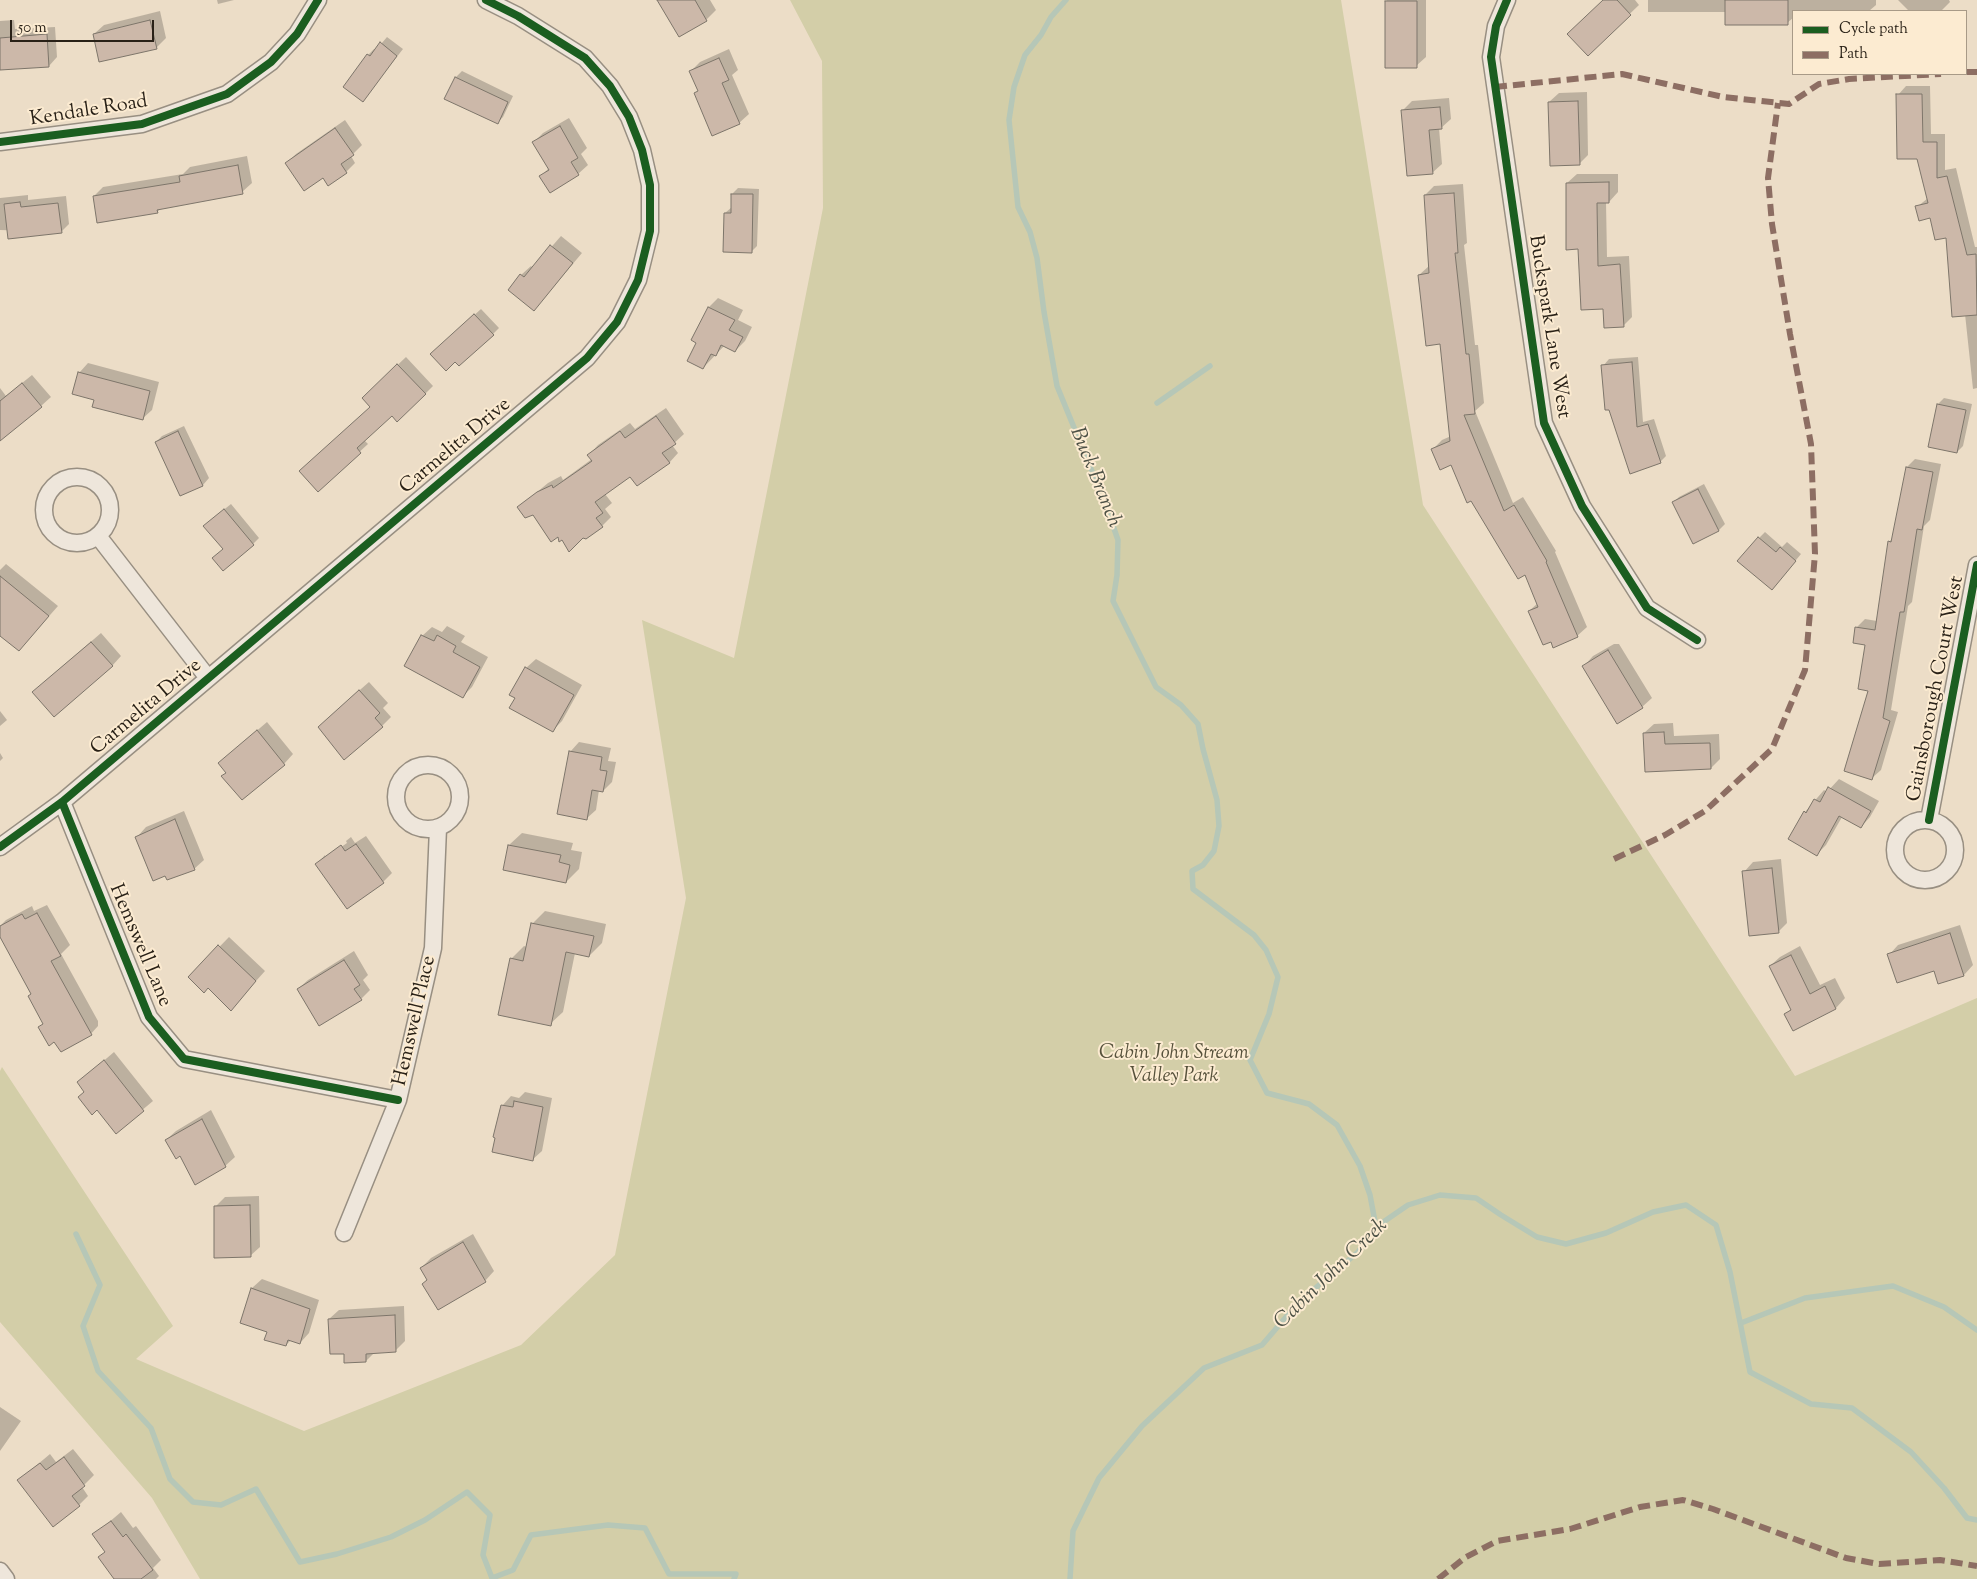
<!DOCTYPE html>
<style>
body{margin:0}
#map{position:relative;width:1977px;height:1579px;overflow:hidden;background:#ecddc7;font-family:"Sorts Mill Goudy",serif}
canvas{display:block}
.legend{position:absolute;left:1792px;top:10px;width:175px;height:65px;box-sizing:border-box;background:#fcebd1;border:1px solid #a89a87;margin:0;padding:6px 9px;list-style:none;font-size:15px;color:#292117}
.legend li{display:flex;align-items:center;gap:10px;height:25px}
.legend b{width:25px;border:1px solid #a89a87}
.scale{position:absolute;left:10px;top:20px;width:144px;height:22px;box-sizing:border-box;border:2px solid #292117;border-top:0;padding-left:6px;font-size:15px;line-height:18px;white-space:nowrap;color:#292117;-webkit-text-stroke:4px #fcebd1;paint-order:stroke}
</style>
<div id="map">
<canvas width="1977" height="1579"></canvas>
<ul class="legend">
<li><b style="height:6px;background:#1b5e20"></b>Cycle path</li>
<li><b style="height:6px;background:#8d6e63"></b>Path</li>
</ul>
<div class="scale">50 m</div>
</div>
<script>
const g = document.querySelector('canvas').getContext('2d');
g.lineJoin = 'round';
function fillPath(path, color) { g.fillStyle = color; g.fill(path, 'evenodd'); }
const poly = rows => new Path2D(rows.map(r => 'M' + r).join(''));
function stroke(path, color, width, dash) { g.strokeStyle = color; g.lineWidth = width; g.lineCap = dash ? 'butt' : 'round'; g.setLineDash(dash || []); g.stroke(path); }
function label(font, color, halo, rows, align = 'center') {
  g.font = font + ' "Sorts Mill Goudy",serif'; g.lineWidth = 4; g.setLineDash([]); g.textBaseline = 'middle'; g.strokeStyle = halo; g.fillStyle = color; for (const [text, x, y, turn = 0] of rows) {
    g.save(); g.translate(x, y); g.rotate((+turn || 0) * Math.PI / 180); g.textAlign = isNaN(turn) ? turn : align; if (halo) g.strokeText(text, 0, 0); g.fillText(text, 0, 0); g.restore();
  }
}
fillPath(poly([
 [790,0,1341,0,1423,505,1795,1076,1977,998,1977,1579,200,1579,152,1498,0,1322,0,1071,2,1067,173,1326,136,1359,304,1431,521,1345,615,1255,686,898,642,620,734,658,823,208,822,61]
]), '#d3cea8');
fillPath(poly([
 [217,0,234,0,218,4],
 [659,0,710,0,716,10,706,20,680,35],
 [1387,0,1426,0,1426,57,1416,66,1386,1],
 [1604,0,1635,0,1639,5,1588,54],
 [1648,0,1876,0,1876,5,1869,11,1793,11,1793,18,1787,23,1726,12,1648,12],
 [1898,0,1949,0,1950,2,1941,11,1909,11],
 [160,11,166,38,156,48,94,34,104,25],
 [14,20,15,29,55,27,57,57,49,66,0,69,0,21],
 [387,37,403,49,363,100,368,55,374,49,376,50],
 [729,49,738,70,732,75,749,114,739,123,699,90,691,71,700,62],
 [462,71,513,96,503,117,497,123,446,98,456,77],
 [1906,86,1930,86,1931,134,1945,134,1945,170,1956,168,1975,247,1977,247,1977,388,1973,389,1965,314,1947,236,1930,217,1917,207,1928,198,1917,157,1898,95],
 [1587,92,1588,155,1579,164,1549,102,1559,93],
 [1449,98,1451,119,1441,128,1439,128,1442,164,1432,173,1402,111,1412,101],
 [569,118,587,148,581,154,588,165,578,174,541,176,549,168,534,142,543,133],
 [345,120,362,145,351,156,355,163,346,172,323,177,287,163,296,154],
 [247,156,252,183,242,192,162,207,157,212,94,196,103,187,183,174,190,167],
 [1577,174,1618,174,1618,192,1609,202,1606,202,1607,257,1629,256,1632,317,1623,326,1604,308,1579,248,1567,183],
 [1463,184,1467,243,1464,245,1475,345,1478,345,1484,403,1475,411,1513,503,1523,497,1556,551,1555,552,1587,627,1577,636,1529,611,1538,603,1526,573,1452,464,1433,449,1442,440,1451,436,1441,343,1419,275,1429,266,1425,195,1434,186],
 [738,188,759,189,757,246,751,252,725,213,732,207,732,194],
 [28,195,28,200,66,196,69,224,61,232,0,230,0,198],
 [561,236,582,253,534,310,521,275,531,266,533,268],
 [718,298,743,310,738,320,752,327,745,341,735,351,725,345,703,368,698,342,693,340,709,307],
 [481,309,499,328,493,334,438,348],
 [406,357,433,386,425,394,392,414,364,440,368,444,318,490,372,407,371,390],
 [1638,357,1643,422,1654,419,1666,456,1660,462,1630,472,1603,366,1609,359],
 [88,363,159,382,152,410,142,419,95,399,79,373],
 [32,375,51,397,41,406,0,427,0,388,6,396],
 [1944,398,1972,404,1963,446,1957,452,1938,404],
 [666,408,684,434,672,445,678,453,669,463,631,475,605,494,612,503,605,509,611,517,602,526,563,539,534,513,519,507,548,483,561,476,563,480,592,459,589,455,598,445,630,423,635,429],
 [184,426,209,478,203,485,180,495,156,442,162,436],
 [1915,459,1941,464,1930,520,1924,526,1912,602,1908,606,1891,710,1898,712,1881,770,1872,778,1867,644,1856,628,1865,619,1877,621,1889,542,1893,538,1907,467],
 [1704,484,1725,524,1719,530,1673,503,1679,497],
 [231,504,259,538,253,544,224,549,211,520],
 [1765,532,1782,547,1787,542,1801,554,1778,582,1759,538],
 [6,564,58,606,28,640,0,634,0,570],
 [447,626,465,636,461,642,488,657,472,687,463,696,422,636,432,627,442,632],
 [101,633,121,656,112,666,43,683],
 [1614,644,1619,644,1652,698,1642,707,1584,666,1593,656],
 [536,659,582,685,562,721,552,731,517,697,526,668],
 [369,682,388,703,383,708,391,717,382,726,329,717],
 [0,711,7,720,0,726],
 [267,722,293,754,284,764,227,772,219,763],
 [1673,723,1674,736,1719,734,1720,759,1711,768,1644,733,1654,724],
 [579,742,611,748,608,761,616,762,612,782,603,791,599,790,596,810,586,819,570,752],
 [0,753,3,758,0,761],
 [1839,779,1879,801,1870,817,1861,827,1842,817,1826,845,1817,854,1805,812,1824,790,1827,792],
 [184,811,204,860,194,869,137,837,146,827],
 [522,833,573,843,571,850,582,852,579,869,566,882,509,845],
 [366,836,392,873,383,882,317,864,325,855,325,858,347,843,346,841,351,837,355,843],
 [1781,859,1787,923,1778,932,1744,872,1753,862],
 [47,905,70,945,61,954,98,1021,98,1026,89,1036,54,1040,39,1028,44,1023,32,994,0,935,0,926,6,920,32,906,34,911],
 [545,911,606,924,602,943,589,956,575,953,563,1012,550,1024,511,959,524,946,527,947,532,924],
 [1960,925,1973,965,1964,975,1939,983,1934,970,1889,955,1898,945],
 [229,937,265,971,231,1009,209,987,190,977],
 [1800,946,1820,985,1835,978,1845,998,1836,1008,1793,1029,1786,1014,1792,1008,1770,966,1780,957],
 [354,951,368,975,363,980,370,990,361,999,298,989,308,980],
 [114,1052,153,1101,116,1132,79,1082],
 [525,1092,552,1098,542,1151,532,1160,502,1106,511,1096,519,1098],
 [211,1110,235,1157,225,1166,180,1154,166,1140,176,1131],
 [259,1196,260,1247,250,1256,215,1207,225,1197],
 [473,1234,494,1271,485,1281,428,1280,421,1268,431,1258],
 [262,1279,319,1300,309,1333,300,1343,291,1340,286,1345,269,1332,242,1323,252,1288],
 [404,1306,405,1341,396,1350,375,1352,366,1361,345,1352,329,1319,339,1310],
 [0,1407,21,1421,0,1451],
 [73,1449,94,1475,82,1487,88,1496,79,1505,19,1480,50,1454,56,1462],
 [121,1512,133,1528,136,1526,161,1560,153,1568,159,1576,156,1579,116,1579,100,1557,106,1551,94,1535]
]), '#0003');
stroke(poly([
 [1066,0,1051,17,1041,35,1025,55,1014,87,1009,120,1018,207,1030,232,1037,258,1044,312,1057,386,1105,503,1118,540,1117,575,1113,601,1156,687,1181,705,1198,724,1203,749,1217,800,1219,826,1214,851,1203,865,1192,871,1193,889,1254,935,1266,950,1278,977,1269,1014,1250,1060,1267,1093,1309,1104,1337,1125,1360,1166,1370,1195,1376,1227],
 [1157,403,1210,366],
 [76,1234,100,1285,83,1326,98,1371,151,1428,170,1479,193,1502,221,1505,256,1489,300,1562,337,1554,391,1537,425,1520,467,1492,490,1515,483,1555,492,1578,513,1570,531,1535,608,1525,645,1528,669,1574,736,1574,734,1579],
 [1741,1323,1805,1298,1893,1286,1944,1307,1977,1330],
 [1070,1579,1073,1531,1099,1478,1142,1426,1204,1368,1262,1345,1299,1302,1358,1252,1376,1227,1408,1205,1440,1195,1476,1198,1501,1215,1537,1237,1566,1244,1606,1233,1653,1212,1686,1205,1716,1225,1730,1272,1750,1372,1811,1404,1852,1408,1911,1452,1944,1488,1967,1518,1977,1520]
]), '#b6c7b7', 5.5);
const building = poly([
 [657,0,695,0,707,21,679,37,657,0],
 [1603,0,1617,0,1631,15,1588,56,1567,34,1603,0],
 [1725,0,1788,0,1788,25,1725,25,1725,0],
 [1385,1,1417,1,1417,68,1385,68,1385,1],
 [150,20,157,49,99,62,93,34,150,20],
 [47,34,49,67,0,70,0,38,47,34],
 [380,42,397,56,363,102,343,87,367,54,370,56,380,42],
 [719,58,729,80,722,83,740,124,712,136,694,93,698,91,689,71,719,58],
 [455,77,508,102,498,124,444,99,455,77],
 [1896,94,1922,94,1923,142,1937,142,1937,178,1947,176,1967,255,1976,254,1977,315,1952,317,1946,238,1935,240,1930,218,1919,221,1915,206,1928,203,1917,159,1897,159,1896,94],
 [1578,101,1580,165,1550,166,1548,102,1578,101],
 [1440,107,1442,129,1429,130,1433,174,1407,176,1401,110,1440,107],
 [560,126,578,158,571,162,579,175,550,193,539,176,549,170,532,142,560,126],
 [335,128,354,155,341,164,347,173,328,186,323,178,304,191,285,163,335,128],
 [238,165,243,194,157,210,158,213,97,223,93,196,180,182,179,176,238,165],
 [1609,182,1609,203,1597,203,1598,266,1620,264,1624,327,1604,328,1603,309,1581,310,1578,249,1566,250,1566,183,1609,182],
 [1454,193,1458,253,1455,253,1466,354,1469,354,1475,414,1464,415,1504,511,1514,505,1547,561,1546,562,1578,637,1553,648,1551,642,1543,645,1528,611,1538,607,1525,575,1518,579,1471,501,1467,503,1451,465,1440,470,1431,449,1450,441,1440,344,1426,346,1418,275,1429,273,1424,195,1454,193],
 [731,194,753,194,752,253,723,252,724,213,731,213,731,194],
 [20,202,21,207,58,203,62,233,8,239,4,204,20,202],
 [550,245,573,263,534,311,508,290,520,274,524,277,550,245],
 [708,307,735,320,729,330,743,337,735,352,721,345,716,356,711,354,703,369,687,361,696,343,691,340,708,307],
 [474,314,494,335,459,366,455,362,446,371,430,354,474,314],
 [1632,362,1637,427,1648,424,1661,463,1630,474,1609,410,1605,410,1601,365,1632,362],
 [397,364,426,394,397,422,392,416,357,448,361,453,318,492,299,471,370,407,362,398,397,364],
 [78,372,150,391,143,420,92,407,94,400,72,394,78,372],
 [22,383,42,407,0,441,0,401,22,383],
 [1937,404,1966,410,1957,453,1928,447,1937,404],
 [656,416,676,444,662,453,670,463,637,486,630,477,595,502,603,513,596,518,603,527,586,539,583,538,569,552,562,540,559,542,558,537,551,542,533,515,525,518,517,507,537,492,552,485,553,488,592,461,587,455,620,431,625,438,656,416],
 [178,431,203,486,180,496,155,442,178,431],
 [1906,467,1933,472,1922,530,1917,529,1904,612,1900,612,1883,718,1890,721,1872,780,1844,771,1868,691,1858,689,1865,645,1853,643,1855,627,1875,630,1888,541,1891,542,1906,467],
 [1698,489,1719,531,1693,544,1672,502,1698,489],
 [224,509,254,545,223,571,212,558,223,549,203,526,224,509],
 [1758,537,1776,552,1780,547,1796,561,1772,590,1737,561,1758,537],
 [0,576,49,616,19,651,0,636,0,576],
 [421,635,434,641,437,635,456,646,453,652,480,667,463,698,404,666,421,635],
 [91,642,113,666,54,717,32,692,91,642],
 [1608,650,1643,708,1617,724,1582,666,1608,650],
 [525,667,574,695,553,732,509,708,515,698,509,695,525,667],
 [359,690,380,713,375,718,383,727,344,760,318,727,359,690],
 [257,730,285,765,242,800,221,776,226,773,218,763,257,730],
 [1664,732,1665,744,1710,743,1711,769,1645,772,1643,733,1664,732],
 [569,751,602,757,600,770,607,771,603,792,592,790,587,820,557,814,569,751],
 [1828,787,1871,811,1861,828,1839,816,1817,856,1788,839,1804,811,1806,813,1814,799,1820,802,1828,787],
 [175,819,195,870,167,880,165,876,153,881,135,837,175,819],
 [356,844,384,883,347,909,315,864,341,845,345,851,356,844],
 [508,845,561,855,559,862,570,865,566,883,503,870,508,845],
 [1772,868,1779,933,1749,936,1742,871,1772,868],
 [37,913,61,956,51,961,92,1035,61,1052,54,1042,49,1046,38,1027,43,1024,28,996,31,994,0,937,0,926,22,914,25,919,37,913],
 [531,923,594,936,589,957,566,952,551,1026,498,1015,510,958,523,961,531,923],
 [1950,933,1964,976,1938,984,1934,971,1897,983,1887,954,1950,933],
 [218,945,256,981,231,1011,208,988,204,993,188,977,218,945],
 [1791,955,1810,994,1825,986,1836,1009,1793,1031,1784,1014,1791,1010,1769,966,1791,955],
 [344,960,360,985,354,989,362,1000,319,1026,297,989,344,960],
 [104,1060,144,1111,116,1134,97,1110,92,1115,78,1097,84,1092,77,1082,104,1060],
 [514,1101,543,1107,533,1161,492,1152,495,1138,493,1137,501,1105,513,1107,514,1101],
 [202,1119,226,1167,195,1185,180,1156,176,1159,165,1140,202,1119],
 [250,1205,251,1257,214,1258,214,1206,250,1205],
 [463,1242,486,1282,438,1310,422,1284,427,1280,420,1268,463,1242],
 [251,1288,310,1309,300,1344,288,1340,286,1346,264,1340,267,1332,240,1323,251,1288],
 [395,1315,396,1352,366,1354,366,1362,344,1363,344,1354,330,1354,328,1319,395,1315],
 [64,1457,85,1486,72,1496,80,1506,53,1527,17,1480,40,1463,46,1470,64,1457],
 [111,1521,123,1537,126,1534,153,1570,141,1579,114,1579,98,1557,105,1552,92,1534,111,1521]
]);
fillPath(building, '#ccb8a9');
stroke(building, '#7d756a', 1);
const street = poly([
 [1507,0,1496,26,1491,57,1544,423,1582,506,1647,608,1697,640],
 [0,142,142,124,227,94,271,62,297,34,318,0],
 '44 510a33 33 0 1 1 66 0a33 33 0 1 1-66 0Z',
 [98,536,208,678],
 '396 797a32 32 0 1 1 64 0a32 32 0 1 1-64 0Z',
 [62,802,149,1017,184,1059,398,1100],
 '1895 850a30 30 0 1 1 60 0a30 30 0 1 1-60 0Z',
 [1929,820,1977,565],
 [0,847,62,802,587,358,617,322,638,280,650,231,650,185,642,150,629,117,610,86,585,58,518,16,486,0],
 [344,1233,398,1100,433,948,438,828],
 [0,1571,6,1579]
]);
stroke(street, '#988f82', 19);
stroke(street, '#eee6db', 16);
stroke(poly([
 [1966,72,1977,72],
 [1495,87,1622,74,1723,97,1789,104,1819,84,1849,79,1941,74],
 [1614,859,1665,835,1705,811,1772,749,1805,670,1815,554,1811,444,1790,334,1772,224,1768,178,1778,103],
 [1438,1579,1466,1557,1497,1541,1570,1529,1640,1507,1683,1500,1713,1509,1846,1558,1879,1564,1940,1560,1977,1566]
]), '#8d6e63', 6, [12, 6]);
stroke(poly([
 [1507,0,1496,26,1491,57,1544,423,1582,506,1647,608,1697,640],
 [0,142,142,124,227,94,271,62,297,34,318,0],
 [62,802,149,1017,184,1059,398,1100],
 [1929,820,1977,565],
 [0,847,62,802,587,358,617,322,638,280,650,231,650,185,642,150,629,117,610,86,585,58,518,16,486,0]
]), '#1b5e20', 8);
label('20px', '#292117', '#fcebd1', [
 ["Kendale Road",89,112,-9],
 ["Buckspark Lane West",1548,327,81],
 ["Carmelita Drive",456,447,-40],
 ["Gainsborough Court West",1937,689,-79],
 ["Carmelita Drive",147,708,-40],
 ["Hemswell Lane",139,946,67],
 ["Hemswell Place",416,1021,-77]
]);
label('italic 20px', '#56513b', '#fcebd1', [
 ["Cabin John Stream",1174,1055],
 ["Valley Park",1174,1078]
]);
label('italic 21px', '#4c5045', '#fcebd1', [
 ["Buck Branch",1094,478,68],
 ["Cabin John Creek",1332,1275,-44]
]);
</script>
